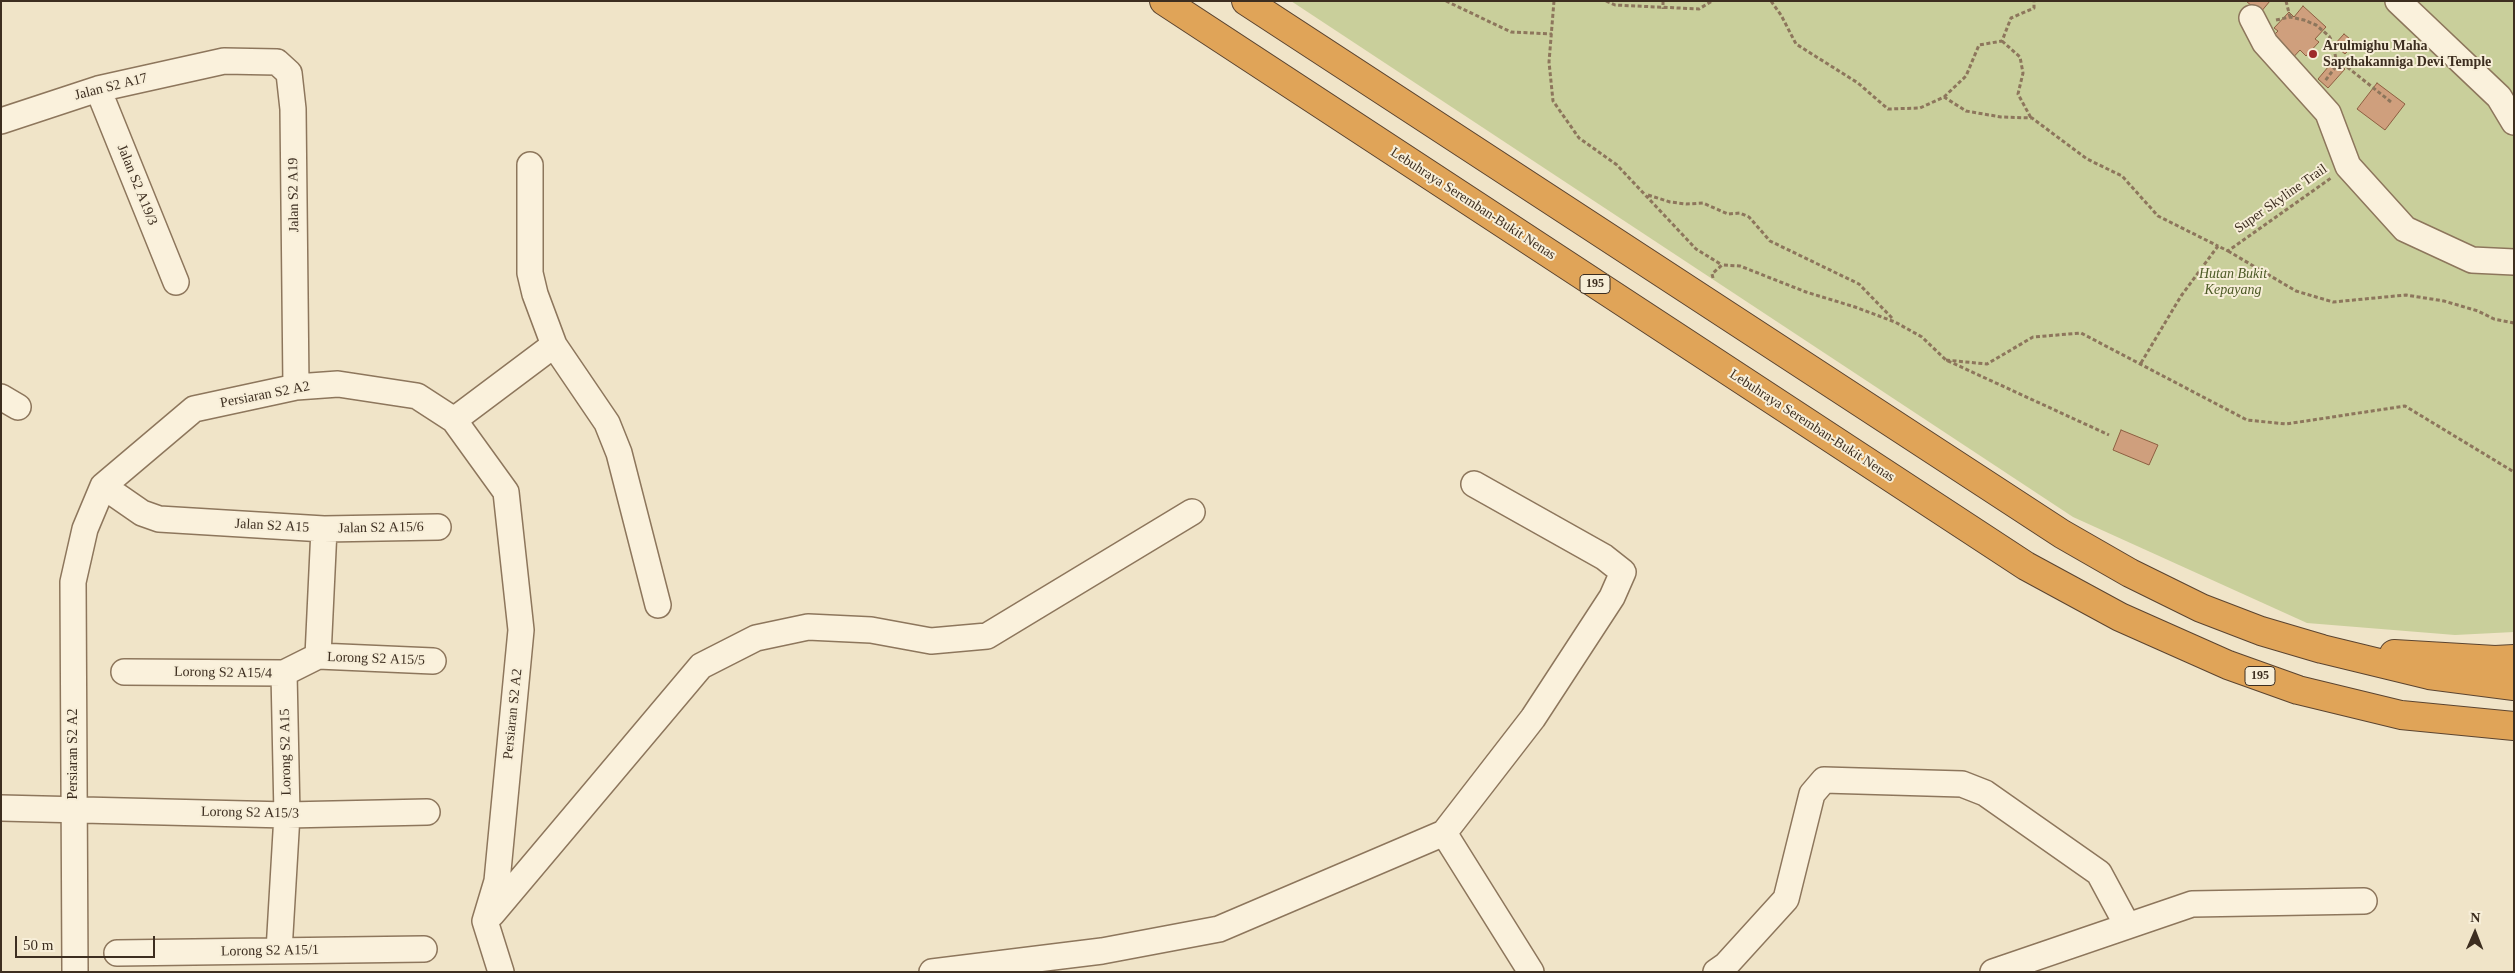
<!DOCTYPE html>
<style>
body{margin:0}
#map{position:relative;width:2515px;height:973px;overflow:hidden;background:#f0e4c8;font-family:"Times New Roman",serif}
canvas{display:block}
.frame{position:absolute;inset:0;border:2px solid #3d2e20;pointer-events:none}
.north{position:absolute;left:2450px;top:908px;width:50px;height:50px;-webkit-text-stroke:4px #f7eed8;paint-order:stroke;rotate:1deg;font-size:14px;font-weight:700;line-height:20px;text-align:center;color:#3d2e20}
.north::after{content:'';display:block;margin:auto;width:18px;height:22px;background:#3d2e20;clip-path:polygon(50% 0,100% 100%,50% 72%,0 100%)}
.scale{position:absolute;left:15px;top:936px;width:140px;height:22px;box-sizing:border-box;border:2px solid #3d2e20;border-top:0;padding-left:6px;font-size:15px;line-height:18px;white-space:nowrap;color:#3d2e20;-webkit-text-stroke:4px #f7eed8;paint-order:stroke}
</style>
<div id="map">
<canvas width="2515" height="973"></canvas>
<div class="frame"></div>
<div class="north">N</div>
<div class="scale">50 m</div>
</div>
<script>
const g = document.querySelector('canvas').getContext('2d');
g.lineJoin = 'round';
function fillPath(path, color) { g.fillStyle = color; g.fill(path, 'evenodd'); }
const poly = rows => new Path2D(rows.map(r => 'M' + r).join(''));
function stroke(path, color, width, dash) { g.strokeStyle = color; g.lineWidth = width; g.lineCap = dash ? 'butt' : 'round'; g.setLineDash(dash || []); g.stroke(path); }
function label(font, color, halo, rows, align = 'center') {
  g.font = font + ' "Times New Roman",serif'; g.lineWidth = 4; g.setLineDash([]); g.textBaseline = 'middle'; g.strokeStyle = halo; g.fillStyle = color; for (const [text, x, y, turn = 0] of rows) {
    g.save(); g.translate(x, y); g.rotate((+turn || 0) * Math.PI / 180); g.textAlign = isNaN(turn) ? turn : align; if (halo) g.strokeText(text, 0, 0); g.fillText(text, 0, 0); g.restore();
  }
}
fillPath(poly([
 [1291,1,2514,1,2514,632,2455,635,2307,623,2073,517]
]), '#c9cf9b');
const building = poly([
 [2246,1,2270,1,2260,13,2246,1],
 [2303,6,2326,27,2315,39,2319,42,2306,56,2300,50,2289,62,2267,42,2278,31,2274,28,2289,12,2294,17,2303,6],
 [2344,34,2355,43,2345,54,2334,45,2344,34],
 [2334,60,2345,69,2328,88,2318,79,2334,60],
 [2377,83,2405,104,2385,130,2357,109,2377,83],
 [2121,430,2158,445,2149,465,2113,450,2121,430]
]);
fillPath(building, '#cf9f7d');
stroke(building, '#8d5f41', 1);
const minor = poly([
 [2398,1,2499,97,2514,122],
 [2252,18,2265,43,2328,113,2348,166,2405,229,2472,260,2514,262],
 [98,89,176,282],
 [1,121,98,89,224,61,277,62,289,73,293,109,296,387],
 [530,165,530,273,535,294,554,345,607,423,619,453,658,605],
 [1,397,18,407],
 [454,420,554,345],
 [103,486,142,513,159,519,324,529,438,527],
 [318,656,324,529],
 [124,672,284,673,318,656,433,661],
 [1,808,287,815,427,812],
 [1444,833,1531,972],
 [492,914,701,666,756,638,808,627,871,630,931,641,987,636,1192,512],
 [279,951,287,815,284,673],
 [117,953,424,949],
 [75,972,73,582,85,529,103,486,194,409,296,387,338,384,417,396,454,420,506,492,521,630,497,881,485,921,501,972],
 [932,972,1102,951,1219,929,1444,833,1533,718,1612,597,1623,572,1604,557,1474,484],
 [1716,972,1726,965,1786,899,1812,794,1824,780,1962,784,1985,793,2099,873,2127,925],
 [1993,972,2192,904,2364,901]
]);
const highway = poly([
 [1164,1,2026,566,2120,617,2228,665,2298,690,2401,715,2514,726],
 [1246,1,2062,534,2130,573,2201,608,2261,631,2322,649,2429,675,2514,686],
 [2394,654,2495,660,2514,659]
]);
stroke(minor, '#8d765c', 28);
stroke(highway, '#5b4430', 30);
stroke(poly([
 [1446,1,1511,32,1552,34],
 [1554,1,1549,62,1553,101,1579,138,1617,165,1696,249,1722,265],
 [1606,1,1615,5,1699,9,1712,1],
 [1663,1,1663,9],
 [1771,1,1781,15,1796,44,1858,83,1888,109,1920,108,1944,97,1966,111,2001,117,2032,118,2087,159,2122,176,2158,216,2218,246],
 [2286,1,2290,17],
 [2276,20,2290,17,2304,20,2316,25,2329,36,2333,43,2337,65,2325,81],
 [2002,41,2020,57,2023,73,2018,94,2031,118],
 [2337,59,2391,102],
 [1944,97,1966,76,1979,45,2002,41,2011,18,2034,8,2034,1],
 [1648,195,1670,202,1686,204,1703,203,1728,214,1740,213,1749,217,1770,241,1859,284,1893,319],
 [2228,251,2296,291,2333,302,2406,295,2444,301,2478,311,2494,319,2514,323],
 [1713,278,1712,274,1722,265,1740,266,1806,292,1855,307,1895,322,1922,337,1946,360,2109,435],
 [1946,360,1987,364,2033,337,2081,333,2247,420,2286,424,2405,406,2514,472],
 [2141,363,2181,296,2218,246,2228,251,2331,178]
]), '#8d765c', 3, [4, 2.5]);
stroke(minor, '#faf1dc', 25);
stroke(highway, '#e0a458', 28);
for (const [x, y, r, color] of [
 [2313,54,5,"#9e2a2b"]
]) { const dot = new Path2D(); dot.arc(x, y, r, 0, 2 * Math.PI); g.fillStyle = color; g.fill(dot); stroke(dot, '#f7eed8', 2); }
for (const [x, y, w] of [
 [1595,284,30],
 [2260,676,30]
]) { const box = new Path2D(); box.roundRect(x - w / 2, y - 9.5, w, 19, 4); g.fillStyle = '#f7eed8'; g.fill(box); stroke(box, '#3d2e20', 1); }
label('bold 12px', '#3d2e20', null, [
 ["195",1595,284],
 ["195",2260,676]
]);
label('bold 14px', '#3d2e20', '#f7eed8', [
 ["Arulmighu Maha",2323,46],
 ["Sapthakanniga Devi Temple",2323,62]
], 'left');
label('14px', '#3d2e20', '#f7eed8', [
 ["Jalan S2 A17",111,87,-14],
 ["Jalan S2 A19/3",137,185,68],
 ["Jalan S2 A19",294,195,-91],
 ["Super Skyline Trail",2281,199,-35],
 ["Lebuhraya Seremban-Bukit Nenas",1473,204,33],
 ["Persiaran S2 A2",265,395,-11],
 ["Lebuhraya Seremban-Bukit Nenas",1812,426,33],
 ["Jalan S2 A15",272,526,3],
 ["Jalan S2 A15/6",381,528,-1],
 ["Lorong S2 A15/5",376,659,2],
 ["Lorong S2 A15/4",223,673,1],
 ["Persiaran S2 A2",513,714,-84],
 ["Lorong S2 A15",286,752,-91],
 ["Persiaran S2 A2",73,754,-90],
 ["Lorong S2 A15/3",250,813,1],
 ["Lorong S2 A15/1",270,951,-1]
]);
label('italic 14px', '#4d5a26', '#f7eed8', [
 ["Hutan Bukit",2233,274],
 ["Kepayang",2233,290]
]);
</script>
